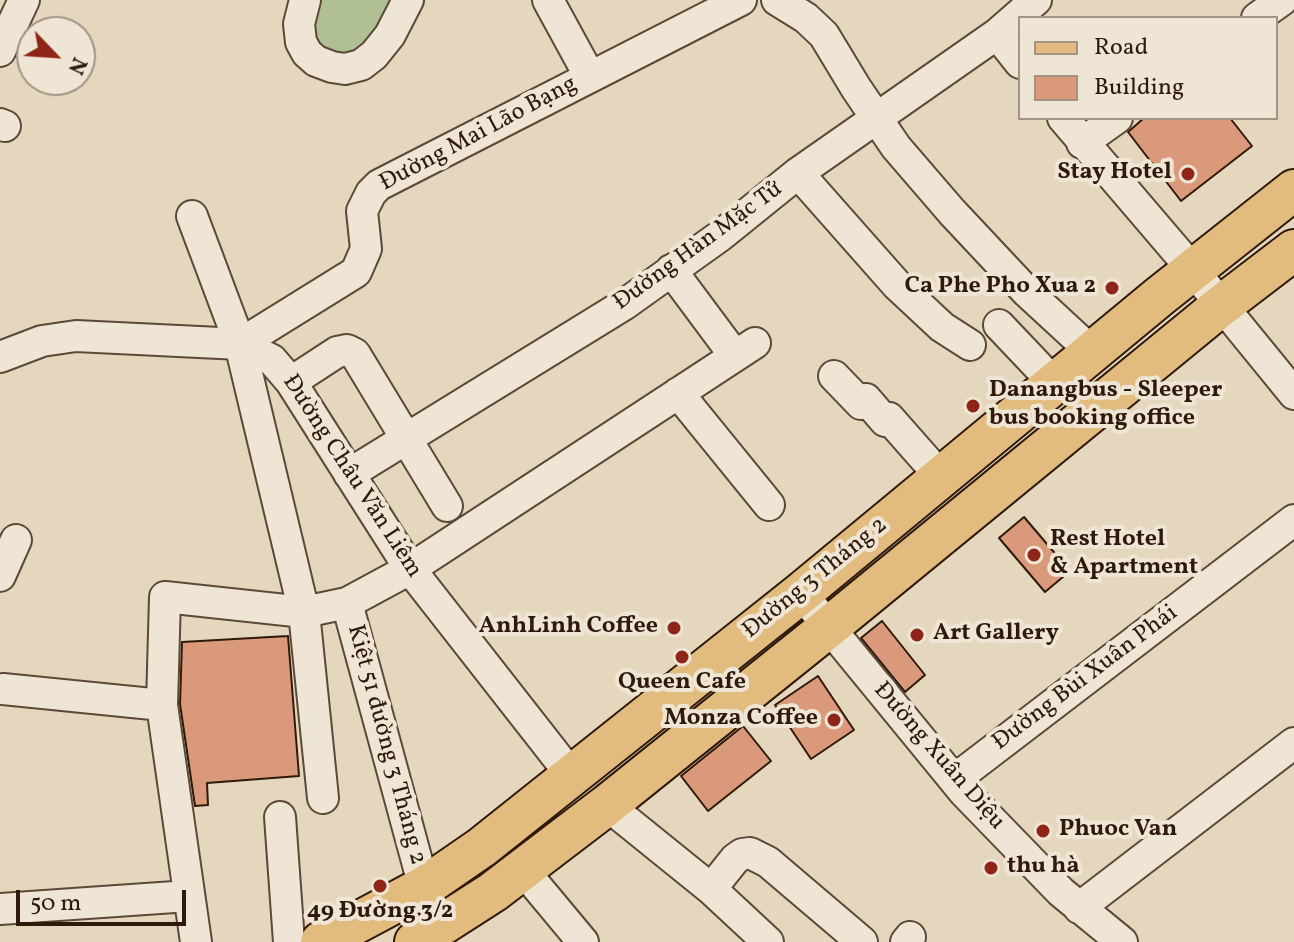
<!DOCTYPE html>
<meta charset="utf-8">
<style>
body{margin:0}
#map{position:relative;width:1294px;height:942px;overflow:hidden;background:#e5d7bd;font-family:Vollkorn,serif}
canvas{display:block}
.legend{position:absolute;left:1018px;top:16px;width:260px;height:104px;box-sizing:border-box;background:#eee5d4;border:2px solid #a29383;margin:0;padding:10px 14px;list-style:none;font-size:24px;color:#2f190a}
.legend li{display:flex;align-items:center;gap:16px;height:40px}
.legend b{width:40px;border:2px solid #a29383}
.north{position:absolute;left:16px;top:16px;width:80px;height:80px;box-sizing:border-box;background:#eee5d4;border:2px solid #a29383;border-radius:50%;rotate:115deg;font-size:22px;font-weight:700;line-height:32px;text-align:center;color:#2f190a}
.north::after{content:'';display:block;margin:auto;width:28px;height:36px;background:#8f2418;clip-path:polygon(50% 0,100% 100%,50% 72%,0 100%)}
.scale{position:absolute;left:16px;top:890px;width:170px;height:36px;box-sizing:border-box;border:4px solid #2f190a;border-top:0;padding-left:10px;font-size:24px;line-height:28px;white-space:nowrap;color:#2f190a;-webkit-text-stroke:6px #eee5d4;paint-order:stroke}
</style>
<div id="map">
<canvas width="1294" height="942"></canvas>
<ul class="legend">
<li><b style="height:10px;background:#e2bc7e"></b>Road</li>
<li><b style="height:22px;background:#d9997a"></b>Building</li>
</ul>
<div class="north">N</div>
<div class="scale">50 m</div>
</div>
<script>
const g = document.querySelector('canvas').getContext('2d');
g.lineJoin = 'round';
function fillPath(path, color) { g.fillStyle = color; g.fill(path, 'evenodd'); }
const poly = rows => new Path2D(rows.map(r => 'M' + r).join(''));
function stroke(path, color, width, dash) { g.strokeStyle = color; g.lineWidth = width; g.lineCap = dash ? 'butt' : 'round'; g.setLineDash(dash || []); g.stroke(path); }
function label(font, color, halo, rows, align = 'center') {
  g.font = font + ' Vollkorn,serif'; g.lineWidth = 8; g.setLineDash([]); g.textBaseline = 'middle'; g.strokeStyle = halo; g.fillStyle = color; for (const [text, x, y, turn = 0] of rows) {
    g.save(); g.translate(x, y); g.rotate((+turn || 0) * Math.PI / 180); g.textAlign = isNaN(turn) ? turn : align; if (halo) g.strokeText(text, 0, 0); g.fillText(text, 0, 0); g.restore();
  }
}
fillPath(poly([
 [305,0,406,0,345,69,301,42]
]), '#b0bf94');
const building = poly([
 [1144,118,1230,118,1252,146,1181,201,1128,132,1144,118],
 [1024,517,1070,571,1045,592,999,538,1024,517],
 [882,621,925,675,905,692,861,638,882,621],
 [288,636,299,776,207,783,208,805,195,806,180,704,182,642,288,636],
 [818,676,854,730,811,759,775,705,818,676],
 [743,726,771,761,708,811,681,776,743,726]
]);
fillPath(building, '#d9997a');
stroke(building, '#2f190a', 2);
const minor = poly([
 [305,0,299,24,301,42,307,53,316,61,332,67,345,69,361,65,374,55,390,35,408,0],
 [548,0,590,77],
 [777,0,806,18,824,35,856,88,896,147,952,212,1027,292,1092,352],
 [1257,18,1282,0],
 [997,34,1020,63],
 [0,51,24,0],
 [1063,118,1192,269,1294,394],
 [0,124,5,126],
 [1082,143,1117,118],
 [798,173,897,285,942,327,970,345],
 [192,216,240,344,304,612,323,798],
 [671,270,735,356],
 [999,325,1054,383],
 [240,344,356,272,366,249,362,211,371,193,379,185,741,0],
 [0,357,42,341,76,336,240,344,272,360,291,382,410,569,572,776],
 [834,376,861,404,866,399,885,421,889,418,941,477],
 [291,382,337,352,347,350,355,354,447,506],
 [678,393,769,505],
 [349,474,625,304,720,236,798,173,997,34,1036,0],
 [0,576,16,540],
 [801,593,964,792,1061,892,1122,942],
 [347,603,424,887],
 [3,689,162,705],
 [954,780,1294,520],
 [607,805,711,889,768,942],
 [280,817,289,942],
 [523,870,583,942],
 [711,889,735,859,742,854,750,853,768,862,862,942],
 [1079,908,1294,743],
 [0,909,189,896],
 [196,942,162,705,165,597,304,612,347,603,410,569,755,343],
 [906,942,910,937]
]);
const major = poly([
 [321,942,424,887,482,847,801,593,1160,296,1294,190],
 [415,942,493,892,607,805,829,627,1222,305,1294,250]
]);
stroke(minor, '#5c4837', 34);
stroke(major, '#2f190a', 44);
stroke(minor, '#eee5d4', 30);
stroke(major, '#e2bc7e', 40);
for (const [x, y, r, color] of [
 [1188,174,8,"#8f2418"],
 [1112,288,8,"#8f2418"],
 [973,406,8,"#8f2418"],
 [1034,555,8,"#8f2418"],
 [674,628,8,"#8f2418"],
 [917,635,8,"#8f2418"],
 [682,657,8,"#8f2418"],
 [834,720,8,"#8f2418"],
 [1043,831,8,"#8f2418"],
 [991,868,8,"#8f2418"],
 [380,886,8,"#8f2418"]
]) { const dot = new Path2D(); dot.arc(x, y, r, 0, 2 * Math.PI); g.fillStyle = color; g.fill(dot); stroke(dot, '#eee5d4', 3); }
label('24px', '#2f190a', '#eee5d4', [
 ["Đường Mai Lão Bạng",479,135,-28],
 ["Đường Hàn Mặc Tử",699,247,-36],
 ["Đường Châu Văn Liêm",351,477,57],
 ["Đường 3 Tháng 2",816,579,-39],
 ["Đường Bùi Xuân Phái",1086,679,-37],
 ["Kiệt 51 đường 3 Tháng 2",385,745,75],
 ["Đường Xuân Diệu",938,757,49]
]);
label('bold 24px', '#2f190a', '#eee5d4', [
 ["Stay Hotel",1172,174,"right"],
 ["Ca Phe Pho Xua 2",1096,288,"right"],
 ["Danangbus - Sleeper",989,392],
 ["bus booking office",989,420],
 ["Rest Hotel",1050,541],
 ["& Apartment",1050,569],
 ["AnhLinh Coffee",658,628,"right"],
 ["Art Gallery",933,635],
 ["Queen Cafe",682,684,"center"],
 ["Monza Coffee",818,720,"right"],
 ["Phuoc Van",1059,831],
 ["thu hà",1007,868],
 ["49 Đường 3/2",380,913,"center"]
], 'left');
</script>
